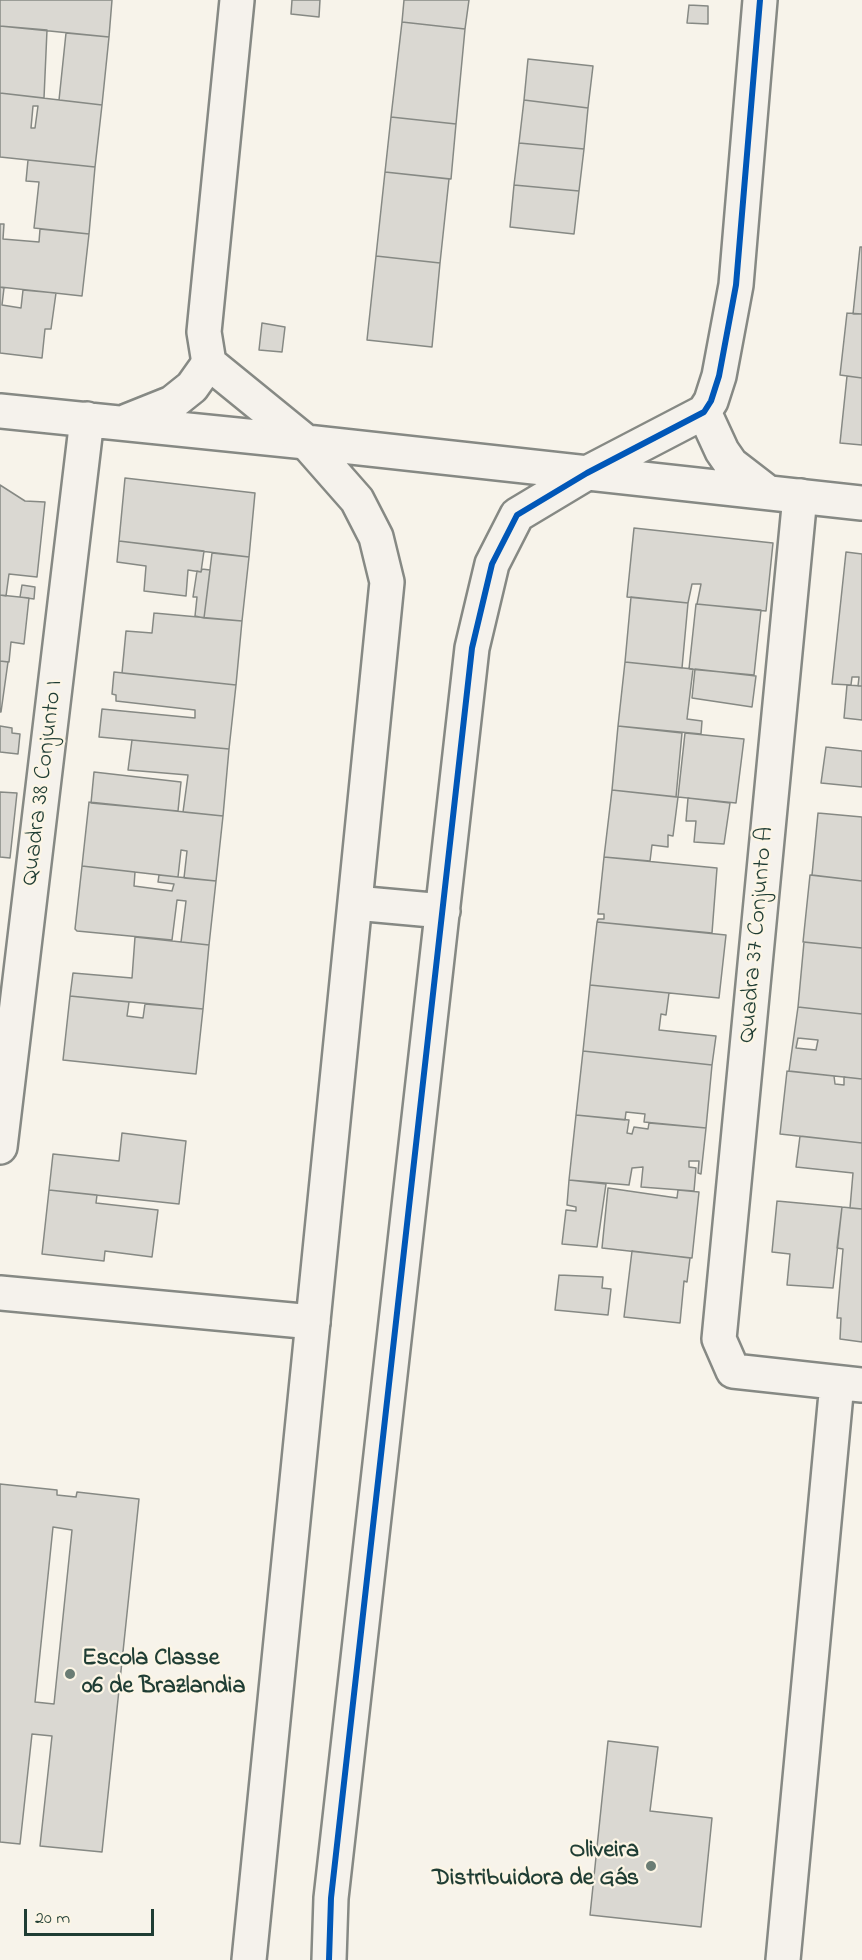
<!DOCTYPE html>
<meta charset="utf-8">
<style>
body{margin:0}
#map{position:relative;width:862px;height:1960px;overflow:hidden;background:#f7f3ea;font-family:"Indie Flower",sans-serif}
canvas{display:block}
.scale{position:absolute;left:24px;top:1909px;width:130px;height:27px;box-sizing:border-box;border:3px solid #1f3d34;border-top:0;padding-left:8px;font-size:18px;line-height:21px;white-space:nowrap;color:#1f3d34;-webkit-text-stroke:4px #fcf5e5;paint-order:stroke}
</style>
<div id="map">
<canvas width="862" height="1960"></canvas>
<div class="scale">20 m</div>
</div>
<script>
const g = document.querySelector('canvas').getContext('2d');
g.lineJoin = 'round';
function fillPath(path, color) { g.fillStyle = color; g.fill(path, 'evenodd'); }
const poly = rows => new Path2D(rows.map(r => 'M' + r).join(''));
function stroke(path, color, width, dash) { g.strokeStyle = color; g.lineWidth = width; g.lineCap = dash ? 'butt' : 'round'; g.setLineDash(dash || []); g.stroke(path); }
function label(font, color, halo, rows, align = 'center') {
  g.font = font + ' "Indie Flower",sans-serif'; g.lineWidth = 4.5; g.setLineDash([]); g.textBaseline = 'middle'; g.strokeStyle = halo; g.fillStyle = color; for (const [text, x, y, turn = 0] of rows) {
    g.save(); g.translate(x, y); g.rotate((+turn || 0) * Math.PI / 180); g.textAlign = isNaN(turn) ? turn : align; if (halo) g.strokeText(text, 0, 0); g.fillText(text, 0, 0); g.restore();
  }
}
const building = poly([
 [0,0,112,0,109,37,0,26,0,0],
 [292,0,320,0,319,17,291,14,292,0],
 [404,0,469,0,465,29,402,22,404,0],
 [689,5,708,6,708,24,687,23,689,5],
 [402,22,465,29,456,124,391,117,402,22],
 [0,26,47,30,44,98,0,93,0,26],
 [66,33,109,37,102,105,59,100,66,33],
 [528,59,593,66,588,108,524,100,528,59],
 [0,93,102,105,95,167,0,157,0,93],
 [33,106,38,106,35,128,31,128,33,106],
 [524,100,588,108,584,149,519,143,524,100],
 [391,117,456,124,451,179,385,172,391,117],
 [519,143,584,149,579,191,514,185,519,143],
 [28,160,95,167,89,234,34,228,39,182,26,181,28,160],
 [385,172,449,179,440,263,376,256,385,172],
 [514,185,579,191,574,234,510,227,514,185],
 [0,224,4,224,3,239,39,242,40,229,89,234,82,296,0,287,0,224],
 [860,247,862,247,862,314,853,314,860,247],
 [376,256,440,263,432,347,367,340,376,256],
 [0,287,4,288,2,305,21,308,23,290,56,293,51,329,45,329,42,358,0,353,0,287],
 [847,313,862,314,862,378,840,375,847,313],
 [262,323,285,327,282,352,259,350,262,323],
 [847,376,862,378,862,445,840,443,847,376],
 [125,478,255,493,249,557,119,541,125,478],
 [0,485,25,501,45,502,37,577,9,574,6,596,0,595,0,485],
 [634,528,773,543,766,611,697,604,701,584,692,584,688,603,627,597,634,528],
 [119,541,204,551,201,572,188,570,186,596,144,591,146,566,117,562,119,541],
 [846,552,862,554,862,686,858,686,859,677,852,677,851,685,832,684,846,552],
 [212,553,249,557,242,621,204,618,212,553],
 [202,569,210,570,204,618,195,616,197,597,193,597,197,571,201,572,202,569],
 [22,585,35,587,34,599,20,597,22,585],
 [0,595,29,598,24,644,11,642,9,662,0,661,0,595],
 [631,597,688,603,682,668,625,662,631,597],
 [696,604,761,610,754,675,689,669,696,604],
 [154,613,242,621,236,685,122,673,126,631,152,633,154,613],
 [0,661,8,662,1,712,0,712,0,661],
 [625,662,693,669,687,719,702,721,701,734,618,726,625,662],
 [695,669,756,676,752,707,692,698,695,669],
 [114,672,236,685,229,749,99,737,102,709,195,718,195,710,116,701,116,695,112,694,114,672],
 [847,685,862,686,862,720,844,718,847,685],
 [0,726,12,728,12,733,20,734,18,754,0,752,0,726],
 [618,726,682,733,676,797,612,790,618,726],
 [685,733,744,739,736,803,678,797,685,733],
 [132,740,229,749,223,816,183,812,188,775,128,770,132,740],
 [826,747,862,751,862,787,821,783,826,747],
 [94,772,181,782,178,811,91,803,94,772],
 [612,790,678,797,673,836,668,835,668,847,652,845,650,861,604,857,612,790],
 [0,792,17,793,10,858,0,857,0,792],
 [688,798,730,803,724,844,694,842,696,821,686,821,688,798],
 [89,802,223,816,216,881,184,878,187,851,181,850,178,877,82,866,89,802],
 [818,813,862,817,862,881,812,875,818,813],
 [604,857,717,868,712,933,597,922,598,919,604,919,604,914,598,914,604,857],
 [82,866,135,872,134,886,172,891,174,884,158,882,159,875,216,881,209,945,181,942,186,901,177,900,172,940,77,931,75,929,82,866],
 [810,875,862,881,862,948,803,942,810,875],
 [597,922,726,935,719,998,590,985,597,922],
 [135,937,209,945,203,1009,70,996,73,973,132,978,135,937],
 [804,942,862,948,862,1014,798,1007,804,942],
 [590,985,669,993,666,1015,661,1014,659,1030,716,1036,712,1065,583,1051,590,985],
 [70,996,129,1002,127,1016,143,1018,145,1004,203,1009,196,1074,63,1060,70,996],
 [798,1007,862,1014,862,1079,789,1071,798,1007],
 [798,1038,818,1040,816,1050,796,1048,798,1038],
 [583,1051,712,1065,706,1128,644,1122,645,1114,626,1112,625,1120,576,1115,583,1051],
 [787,1071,834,1076,835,1084,844,1085,844,1077,862,1079,862,1143,780,1134,787,1071],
 [576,1115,629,1120,627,1133,632,1134,634,1127,648,1129,649,1123,706,1128,701,1174,698,1173,699,1161,689,1161,689,1167,696,1168,694,1191,641,1187,643,1167,632,1168,629,1185,569,1180,576,1115],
 [122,1133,186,1141,179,1204,49,1190,53,1154,119,1161,122,1133],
 [800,1136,862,1143,862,1209,850,1208,853,1173,796,1167,800,1136],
 [569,1180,606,1184,597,1247,562,1244,566,1210,576,1211,576,1207,567,1205,569,1180],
 [608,1188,677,1198,678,1190,699,1192,692,1258,602,1248,608,1188],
 [49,1190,97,1195,96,1203,158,1210,152,1257,105,1251,104,1261,42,1254,49,1190],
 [777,1201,842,1207,833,1288,787,1285,790,1254,772,1252,777,1201],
 [842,1207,862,1209,862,1342,840,1339,841,1318,837,1318,843,1249,837,1248,842,1207],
 [632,1251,690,1258,687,1282,684,1281,680,1323,624,1317,632,1251],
 [559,1275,603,1277,602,1288,611,1289,608,1315,555,1310,559,1275],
 [0,1484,57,1490,57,1495,76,1497,77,1492,139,1499,102,1852,40,1846,52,1736,32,1734,20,1844,0,1842,0,1484],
 [53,1527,72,1530,54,1704,35,1702,53,1527],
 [608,1741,658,1747,650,1811,712,1818,701,1927,590,1915,608,1741]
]);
fillPath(building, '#dad8d2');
stroke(building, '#868984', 1.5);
const minor = poly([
 [0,411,306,442],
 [127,421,172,403,192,387,209,363],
 [800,496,719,1339,733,1371,862,1385],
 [0,1147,87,419],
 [0,1293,313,1322],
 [783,1960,837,1383]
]);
const tertiary = poly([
 [237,0,204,332,209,363,306,442,357,500,376,537,387,582,249,1960],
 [704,412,722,451,731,464,766,491],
 [306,442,862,503],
 [355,903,443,911],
 [329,1960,331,1898,472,648,492,564,517,515,587,473,704,412,711,401,719,376,736,285,760,0]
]);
stroke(minor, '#868984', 38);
stroke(tertiary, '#868984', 38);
stroke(minor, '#f5f2ec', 33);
stroke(tertiary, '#f5f2ec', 33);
stroke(poly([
 [329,1960,331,1898,472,648,492,564,517,515,587,473,704,412,711,401,719,376,736,285,760,0]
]), '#0057b8', 6);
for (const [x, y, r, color] of [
 [70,1674,6,"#6b7d74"],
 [651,1866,6,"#6b7d74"]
]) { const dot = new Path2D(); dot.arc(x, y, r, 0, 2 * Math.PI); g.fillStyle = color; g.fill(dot); stroke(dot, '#fcf5e5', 2); }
label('24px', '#1f3d34', '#fcf5e5', [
 ["Quadra 38 Conjunto I",44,783,-83],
 ["Quadra 37 Conjunto A",758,935,-85]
]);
label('bold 24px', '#1f3d34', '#fcf5e5', [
 ["Escola Classe",82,1660],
 ["06 de Brazlandia",82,1688],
 ["Oliveira",639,1852,"right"],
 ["Distribuidora de Gás",639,1880,"right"]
], 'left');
</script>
